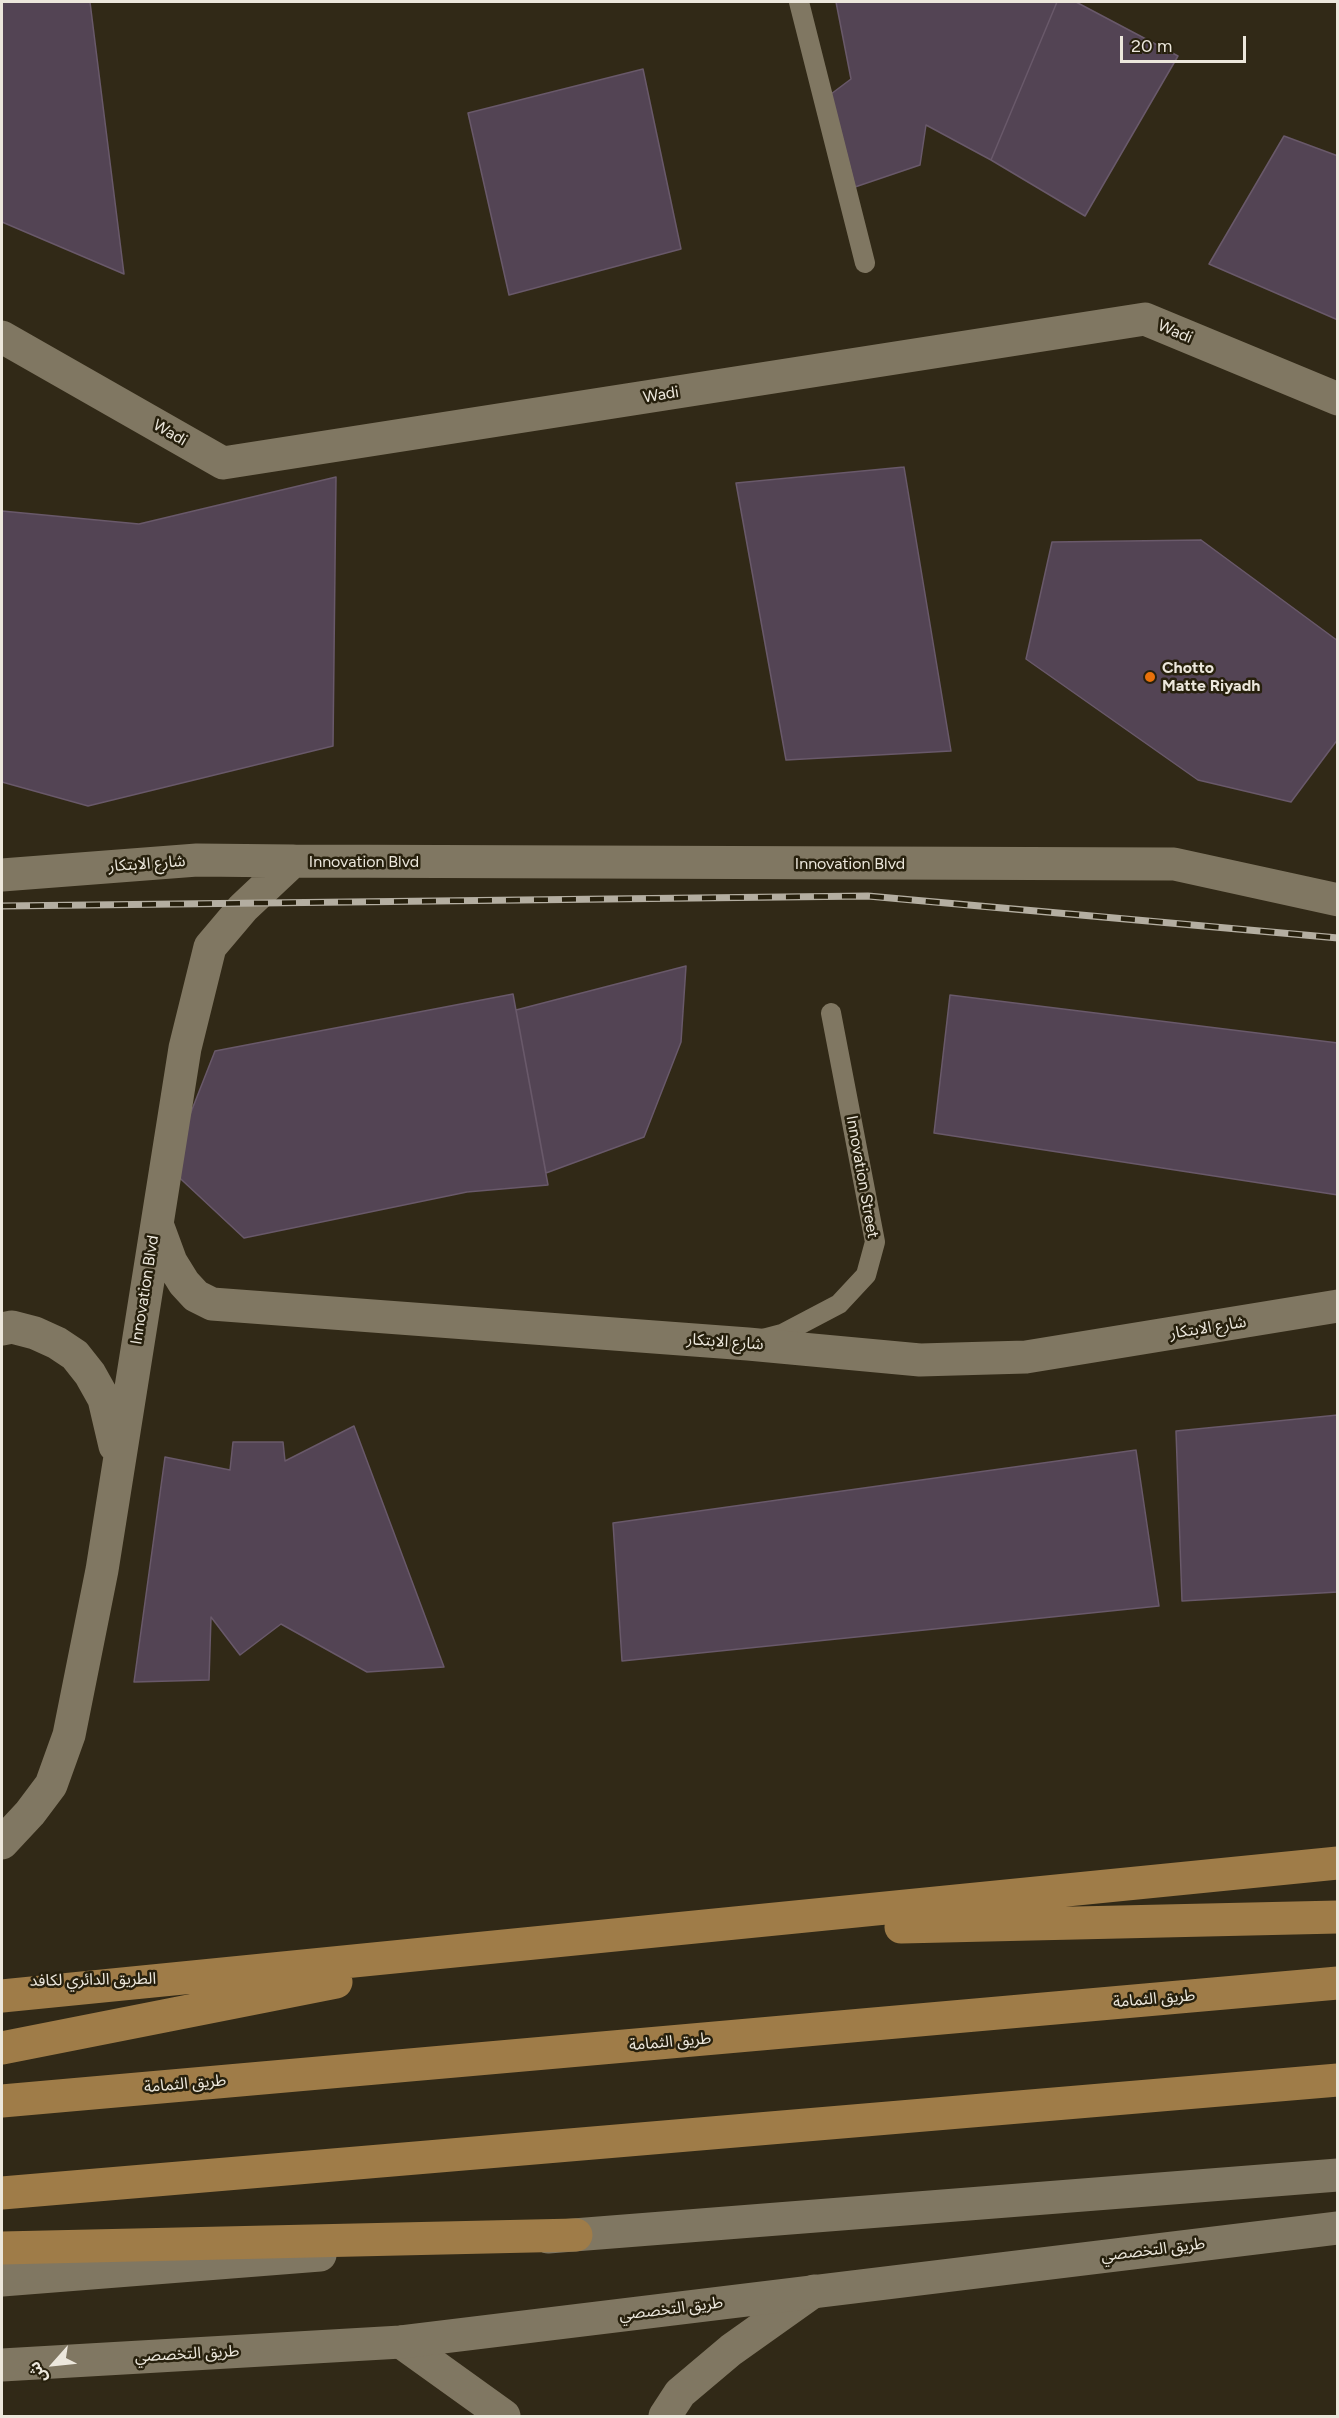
<!DOCTYPE html>
<meta charset="utf-8">
<style>
body{margin:0}
#map{position:relative;width:1339px;height:2418px;overflow:hidden;background:#312917;font-family:Figtree,"Noto Sans Arabic",sans-serif}
canvas{display:block}
.frame{position:absolute;inset:0;border:3px solid #ece7dc;pointer-events:none}
.north{position:absolute;left:24px;top:2334px;width:60px;height:60px;-webkit-text-stroke:4px #27200d;paint-order:stroke;rotate:243deg;font-size:16px;font-weight:700;line-height:24px;text-align:center;color:#ece7dc}
.north::after{content:'';display:block;margin:auto;width:21px;height:27px;background:#ece7dc;clip-path:polygon(50% 0,100% 100%,50% 72%,0 100%)}
.scale{position:absolute;left:1120px;top:36px;width:126px;height:27px;box-sizing:border-box;border:3px solid #ece7dc;border-top:0;padding-left:8px;font-size:18px;line-height:21px;white-space:nowrap;color:#ece7dc;-webkit-text-stroke:4px #27200d;paint-order:stroke}
</style>
<div id="map">
<canvas width="1339" height="2418"></canvas>
<div class="frame"></div>
<div class="north">ش</div>
<div class="scale">20 m</div>
</div>
<script>
const g = document.querySelector('canvas').getContext('2d');
g.lineJoin = 'round';
function fillPath(path, color) { g.fillStyle = color; g.fill(path, 'evenodd'); }
const poly = rows => new Path2D(rows.map(r => 'M' + r).join(''));
function stroke(path, color, width, dash) { g.strokeStyle = color; g.lineWidth = width; g.lineCap = dash ? 'butt' : 'round'; g.setLineDash(dash || []); g.stroke(path); }
function label(font, color, halo, rows, align = 'center') {
  g.font = font + ' Figtree,"Noto Sans Arabic",sans-serif'; g.lineWidth = 5; g.setLineDash([]); g.textBaseline = 'middle'; g.strokeStyle = halo; g.fillStyle = color; for (const [text, x, y, turn = 0] of rows) {
    g.save(); g.translate(x, y); g.rotate((+turn || 0) * Math.PI / 180); g.textAlign = isNaN(turn) ? turn : align; if (halo) g.strokeText(text, 0, 0); g.fillText(text, 0, 0); g.restore();
  }
}
const building = poly([
 [2,2,90,2,124,274,2,222,2,2],
 [836,2,1057,2,991,160,926,125,920,165,855,187,831,94,851,79,836,2],
 [1057,2,1076,2,1178,56,1085,216,991,160,1057,2],
 [643,69,681,249,509,295,468,113,643,69],
 [1284,136,1338,156,1338,320,1209,264,1284,136],
 [904,467,951,751,786,760,736,483,904,467],
 [336,477,333,746,88,806,2,782,2,511,139,524,336,477],
 [1201,540,1338,641,1338,739,1291,802,1198,780,1026,659,1052,542,1201,540],
 [686,966,681,1042,644,1137,546,1173,516,1010,686,966],
 [513,994,548,1185,467,1192,244,1238,169,1168,215,1051,513,994],
 [950,995,1338,1043,1338,1195,934,1133,950,995],
 [1338,1415,1338,1592,1182,1601,1176,1431,1338,1415],
 [354,1426,444,1667,367,1672,281,1624,240,1655,211,1617,209,1680,134,1682,165,1457,230,1470,233,1442,283,1442,285,1461,354,1426],
 [1136,1450,1159,1606,622,1661,613,1523,1136,1450]
]);
fillPath(building, '#534454');
stroke(building, '#69596a', 1.5);
stroke(poly([
 [799,2,865,263],
 [763,1339,782,1334,839,1304,866,1275,875,1242,831,1013]
]), '#807762', 20);
stroke(poly([
 [2,337,223,463,1145,319,1338,399],
 [2,875,197,860,293,861],
 [157,1224,171,1262,184,1283,196,1296,212,1304,748,1344,920,1360,1026,1357,1338,1306],
 [2,1329,12,1327,35,1333,57,1343,75,1355,90,1374,104,1399,115,1446],
 [2,1843,30,1813,51,1785,69,1735,102,1570,185,1048,210,947,243,908,293,861,1174,864,1338,900],
 [401,2342,504,2416],
 [665,2416,680,2393,731,2350,814,2291]
]), '#807762', 33);
stroke(poly([
 [548,2237,1338,2175],
 [2,2280,320,2255],
 [2,2365,401,2342,1338,2228]
]), '#807762', 33);
stroke(poly([
 [901,1927,1338,1917],
 [2,1996,1338,1863],
 [2,2048,336,1982],
 [2,2101,1338,1983],
 [2,2193,1338,2080],
 [2,2248,576,2235]
]), '#9f7c48', 33);
const rail = poly([
 [2,906,868,896,1338,938]
]);
stroke(rail, '#b4aea1', 7);
stroke(rail, '#27200d', 4.5, [14]);
for (const [x, y, r, color] of [
 [1150,677,6,"#e8710a"]
]) { const dot = new Path2D(); dot.arc(x, y, r, 0, 2 * Math.PI); g.fillStyle = color; g.fill(dot); stroke(dot, '#27200d', 2); }
label('16px', '#ece7dc', '#27200d', [
 ["Wadi",1175,332,23],
 ["Wadi",661,395,-9],
 ["Wadi",170,433,30],
 ["Innovation Blvd",364,862],
 ["شارع الابتكار",147,864,-4],
 ["Innovation Blvd",850,864],
 ["Innovation Street",862,1177,80],
 ["Innovation Blvd",145,1290,-81],
 ["شارع الابتكار",1208,1328,-9],
 ["شارع الابتكار",725,1342,4],
 ["الطريق الدائري لكافد",93,1980,-1],
 ["طريق الثمامة",1154,1999,-5],
 ["طريق الثمامة",670,2042,-5],
 ["طريق الثمامة",185,2084,-5],
 ["طريق التخصصي",1153,2250,-7],
 ["طريق التخصصي",671,2309,-7],
 ["طريق التخصصي",187,2354,-3]
]);
label('bold 16px', '#ece7dc', '#27200d', [
 ["Chotto",1162,668],
 ["Matte Riyadh",1162,686]
], 'left');
</script>
